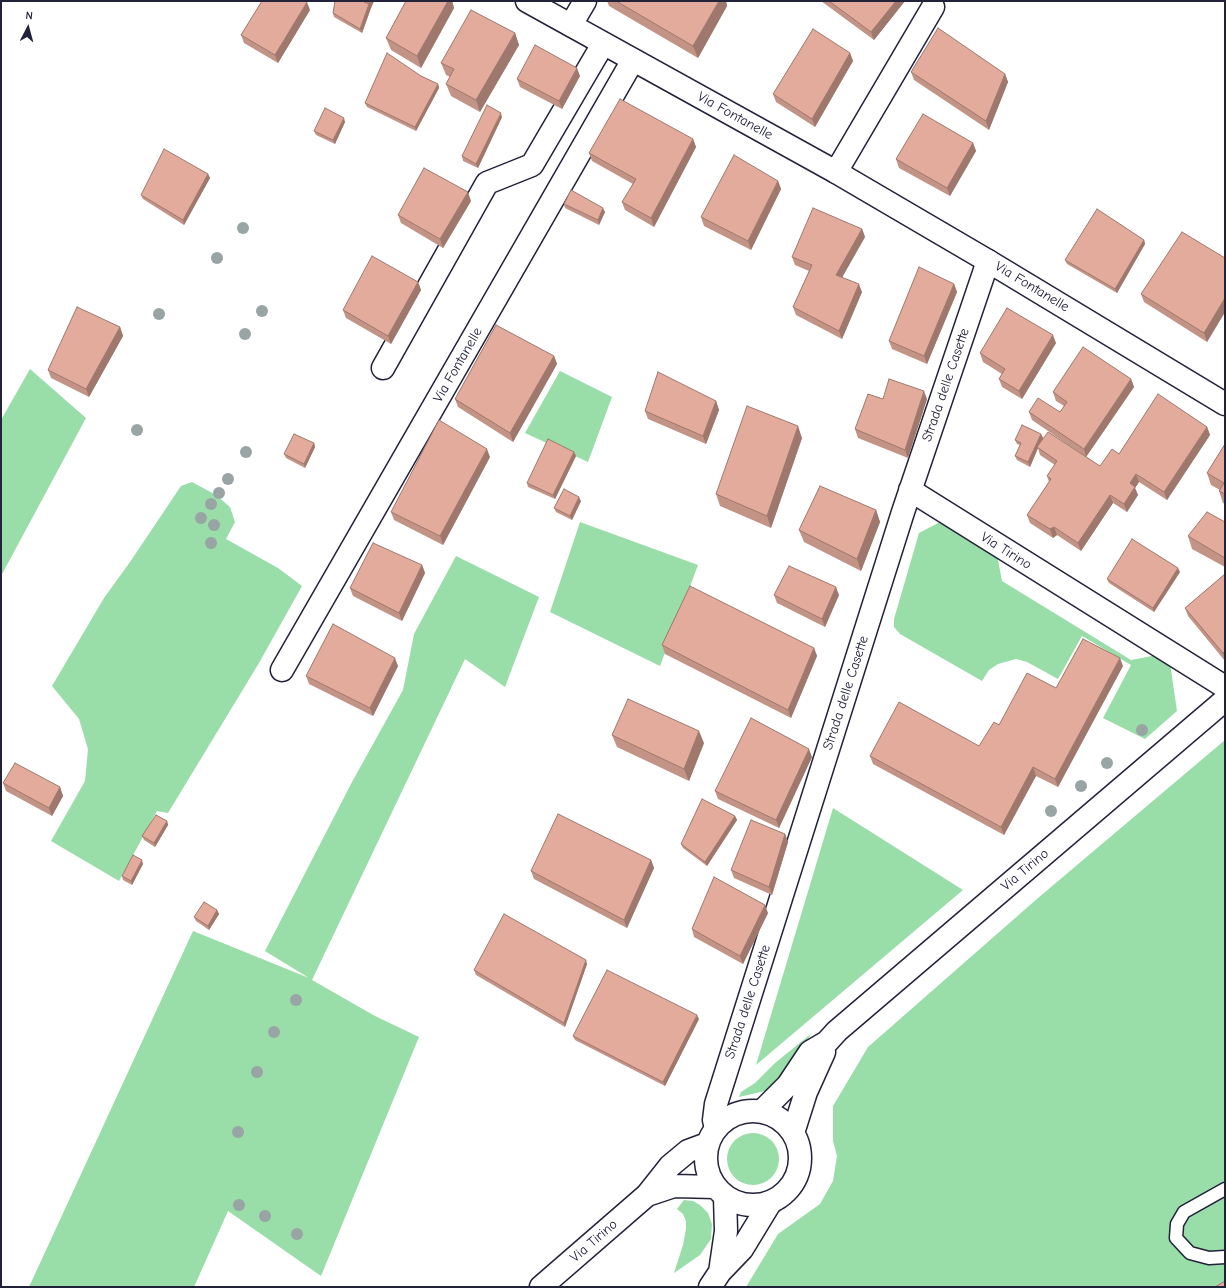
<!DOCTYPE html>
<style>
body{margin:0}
#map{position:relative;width:1226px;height:1288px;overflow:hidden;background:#fff;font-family:"Comic Neue",sans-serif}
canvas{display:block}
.frame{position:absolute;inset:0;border:2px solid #22223b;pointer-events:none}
.north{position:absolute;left:8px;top:8px;width:40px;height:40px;-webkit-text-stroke:3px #fff;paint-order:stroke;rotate:6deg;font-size:11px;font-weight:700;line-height:16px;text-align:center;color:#22223b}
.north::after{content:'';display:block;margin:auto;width:14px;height:18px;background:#22223b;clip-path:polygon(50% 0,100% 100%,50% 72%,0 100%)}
</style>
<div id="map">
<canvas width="1226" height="1288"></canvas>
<div class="frame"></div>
<div class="north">N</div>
</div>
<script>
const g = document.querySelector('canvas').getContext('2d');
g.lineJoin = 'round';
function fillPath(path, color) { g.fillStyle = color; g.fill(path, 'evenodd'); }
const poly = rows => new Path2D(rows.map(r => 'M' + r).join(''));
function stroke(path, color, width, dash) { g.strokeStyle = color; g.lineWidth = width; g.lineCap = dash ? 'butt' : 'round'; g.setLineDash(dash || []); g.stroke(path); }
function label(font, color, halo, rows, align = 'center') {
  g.font = font + ' "Comic Neue",sans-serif'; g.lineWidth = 4; g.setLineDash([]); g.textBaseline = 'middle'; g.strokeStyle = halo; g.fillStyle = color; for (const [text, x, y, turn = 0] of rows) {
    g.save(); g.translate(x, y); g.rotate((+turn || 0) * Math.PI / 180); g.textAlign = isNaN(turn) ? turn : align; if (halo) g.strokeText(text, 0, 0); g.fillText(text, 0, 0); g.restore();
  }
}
fillPath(poly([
 [30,369,86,418,1,576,1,420],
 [560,371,612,397,588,462,525,433],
 [192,482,216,495,230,507,235,522,226,539,278,568,302,586,259,663,168,813,157,811,119,881,51,841,85,781,88,749,79,719,52,686,104,598,130,562,181,486],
 [942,521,997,555,1002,581,1131,660,1157,655,1170,663,1177,711,1145,739,1103,718,1131,665,1082,636,1058,679,1027,662,1016,659,998,664,989,670,982,681,900,634,894,627,894,619,919,533],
 [580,522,698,565,660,666,550,612],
 [456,556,539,597,505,687,465,659,312,980,375,1016,419,1037,321,1276,228,1211,194,1287,29,1287,193,931,309,978,265,951,352,782,403,690,414,634],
 [1225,740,1225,1287,746,1287,778,1234,820,1204,833,1181,837,1156,833,1141,833,1106,868,1047,1038,898],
 [833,808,963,890,756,1065],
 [812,1033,776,1083,765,1091,739,1097,741,1092,755,1083,775,1063],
 '727 1159a26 26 0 1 1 52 0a26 26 0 1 1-52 0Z',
 [684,1200,693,1201,700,1205,708,1213,712,1224,711,1239,700,1255,674,1273,683,1245,686,1229,686,1221,683,1214,677,1209]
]), '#99dda8');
const lane = poly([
 [1225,1189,1184,1212,1177,1224,1176,1238,1190,1253,1209,1258,1225,1257]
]);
const street = poly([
 [571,25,585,1],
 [836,172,933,7],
 [383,368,487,183,532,165,603,44],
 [910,490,1225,687],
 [282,670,633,60],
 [716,1128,714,1120,716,1104,728,1066,903,512,988,261],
 [720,1272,726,1231,725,1197],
 [710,1287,720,1272,742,1249,770,1203]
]);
const secondary = poly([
 [527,1,836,172,988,261,1225,404],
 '706 1158a47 47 0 1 1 94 0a47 47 0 1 1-94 0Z',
 [762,1111,788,1085,810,1052,827,1042,837,1031,1225,700],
 [793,1133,806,1092,824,1052],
 [647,1195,674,1186,715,1187],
 [541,1287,647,1195,670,1166,688,1151,707,1144]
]);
stroke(lane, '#22223b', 15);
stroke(street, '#22223b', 25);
stroke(secondary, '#22223b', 25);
stroke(lane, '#fff', 12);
stroke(street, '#fff', 22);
stroke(secondary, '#fff', 22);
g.fillStyle = '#99a4a5';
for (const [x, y] of [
 [243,228],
 [217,258],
 [262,311],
 [159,314],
 [245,334],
 [137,430],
 [246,452],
 [228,479],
 [219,493],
 [211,504],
 [201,518],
 [214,525],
 [211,543],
 [1142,730],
 [1107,763],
 [1081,786],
 [1051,811],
 [296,1000],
 [274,1032],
 [257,1072],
 [238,1132],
 [239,1205],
 [265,1216],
 [297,1234]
]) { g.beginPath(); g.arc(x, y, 6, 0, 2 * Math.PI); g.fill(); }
fillPath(poly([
 [335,1,374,1,371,8,362,33,334,17,333,13],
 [406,1,452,1,454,8,421,68,391,50,386,38],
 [607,1,726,1,727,6,698,58,609,6],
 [821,1,905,1,874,40],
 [310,10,278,63,244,43,241,35],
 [515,33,519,45,480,112,451,96,446,84,450,77,446,75,441,63],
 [850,53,853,61,815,127,776,102,773,94],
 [911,72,1005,74,1008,82,989,130,914,80],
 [421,76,438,84,439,88,416,131,367,107,365,103],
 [580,76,562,109,520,87,517,79],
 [502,117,478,168,463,161,462,156],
 [345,122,335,144,316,135,314,131],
 [693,139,696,147,654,227,625,210,622,202,633,184,592,161,589,153],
 [973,143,976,151,950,196,899,168,896,159],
 [208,174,210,178,184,225,143,199,141,195],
 [778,181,781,189,751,250,704,226,701,217],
 [471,201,443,248,401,223,398,215],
 [564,204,605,212,599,225,565,208],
 [862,229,865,237,842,277,862,292,842,339,796,315,793,307,809,271,795,265,792,257],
 [1144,240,1145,244,1117,293,1067,264,1065,260],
 [1225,258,1225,312,1207,342,1144,302,1141,294],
 [418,282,421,290,391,344,346,318,343,310],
 [954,284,957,292,927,364,892,349,889,341],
 [120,327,123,336,89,397,51,378,48,370],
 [1056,343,1022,399,1002,387,999,379,1002,374,983,362,980,353],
 [554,356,557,364,513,442,458,407,455,399],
 [1131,379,1134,387,1086,457,1032,420,1029,412,1060,412,1064,406,1056,401,1053,392],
 [883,399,927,399,908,458,858,438,855,429],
 [716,401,719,410,706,444,648,419,645,411],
 [1207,427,1210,435,1167,500,1139,482,1135,488,1138,495,1127,512,1113,503,1081,551,1057,535,1053,538,1030,523,1027,515,1049,482,1047,476,1055,465,1040,455,1038,448,1030,467,1017,460,1015,456,1020,445,1017,444,1015,440,1041,434,1043,438,1040,443,1100,466,1119,454],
 [802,438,771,528,720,506,716,494],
 [314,443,315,447,305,468,286,458,284,454],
 [1225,444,1225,504,1223,503,1219,491,1220,490,1211,485,1207,473],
 [574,452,576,456,555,499,528,487,527,483],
 [490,457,443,545,394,520,391,512],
 [581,501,572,520,556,512,554,508],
 [876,510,880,522,861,571,804,542,799,530],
 [1225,522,1225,567,1192,549,1188,536],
 [422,565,425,573,402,621,353,596,350,588],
 [1180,572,1154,612,1109,583,1107,579],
 [1225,574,1225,661,1188,616,1185,608],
 [774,595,839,595,825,627,777,603],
 [662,645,814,648,817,656,791,718,665,654],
 [398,666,373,716,309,684,306,676],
 [1123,666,1058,787,1036,776,1004,835,873,764,870,756,979,746,999,725,1056,688],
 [612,735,704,743,689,781,617,747],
 [812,757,779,828,718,799,715,791],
 [3,783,60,787,63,796,52,816,6,791],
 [735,816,737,820,707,866,683,848,681,844],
 [167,821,168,825,155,847,144,840,142,836],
 [785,834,788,842,772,895,734,878,731,870],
 [651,860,654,868,627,928,534,879,531,871],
 [143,864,132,885,123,880,122,876],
 [217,910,219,914,209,930,196,921,194,917],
 [768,913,743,964,694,937,692,929],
 [587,964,565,1027,476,975,474,970],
 [699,1019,665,1086,575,1040,573,1036]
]), '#c39386');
fillPath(poly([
 [369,1,374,1,371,8,362,33,360,29,369,4],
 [448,1,452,1,454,8,421,68,417,56],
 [719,1,726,1,727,6,698,58,693,46],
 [896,1,905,1,874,40,871,32],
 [307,2,310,10,278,63,275,55],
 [515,33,519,45,480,112,476,100],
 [850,53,853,61,815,127,812,119],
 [577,68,580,76,562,109,559,101],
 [1005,74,1008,82,989,130,986,121],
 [438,84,439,88,416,131,415,127],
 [501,113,502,117,478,168,476,164],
 [344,118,345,122,335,144,333,140],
 [693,139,696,147,654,227,651,218],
 [973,143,976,151,950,196,947,188],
 [208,174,210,178,184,225,183,220],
 [778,181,781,189,751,250,748,241],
 [468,192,471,201,443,248,440,239],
 [603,208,605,212,599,225,598,220],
 [862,229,865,237,839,283,836,275],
 [1144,240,1145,244,1117,293,1115,289],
 [418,282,421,290,391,344,388,336],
 [859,284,862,292,842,339,839,331],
 [954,284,957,292,927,364,924,356],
 [1225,298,1225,312,1207,342,1204,333],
 [120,327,123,336,89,397,86,389],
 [1053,335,1056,343,1022,399,1019,391],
 [554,356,557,364,513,442,510,433],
 [1131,379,1134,387,1086,457,1084,449],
 [924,391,927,399,908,458,905,450],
 [716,401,719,410,706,444,703,436],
 [798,426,802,438,771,528,767,516],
 [1207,427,1210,435,1167,500,1164,492],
 [1041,434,1043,438,1038,448,1037,447,1038,448,1030,467,1028,462],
 [314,443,315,447,305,468,304,464],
 [487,449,490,457,443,545,440,536],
 [574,452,576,456,555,499,553,495],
 [1136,474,1139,482,1135,488,1138,495,1127,512,1124,504,1130,483],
 [1110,495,1113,503,1081,551,1078,543],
 [579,497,581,501,572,520,570,516],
 [876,510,880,522,861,571,857,559],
 [1054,527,1057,535,1053,538,1050,529],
 [422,565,425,573,402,621,399,613],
 [1178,568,1180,572,1154,612,1153,608],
 [836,587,839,595,825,627,822,619],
 [814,648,817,656,791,718,788,710],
 [1225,651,1225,659,1223,653],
 [395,658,398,666,373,716,370,708],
 [1120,658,1123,666,1058,787,1055,779],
 [699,731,704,743,689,781,684,769],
 [809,749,812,757,779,828,776,820],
 [1033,767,1036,776,1004,835,1001,827],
 [60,787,63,796,52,816,49,808],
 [735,816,737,820,707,866,705,862],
 [167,821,168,825,155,847,154,843],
 [785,834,788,842,772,895,769,887],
 [142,860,143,864,132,885,131,881],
 [651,860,654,868,627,928,624,920],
 [765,905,768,913,743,964,740,956],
 [217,910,219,914,209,930,208,926],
 [586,960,587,964,565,1027,564,1023],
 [697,1015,699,1019,665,1086,663,1082]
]), '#9f786d');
const building = poly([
 [262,1,306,1,307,2,275,55,241,35,262,1],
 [335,1,362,1,369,4,360,29,333,13,335,1],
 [406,1,448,1,417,56,386,38,406,1],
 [616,1,719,1,693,46,616,1],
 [829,1,896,1,871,32,829,1],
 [471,10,515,33,476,100,446,84,454,69,441,63,471,10],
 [938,28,1005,74,986,121,911,72,938,28],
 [813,29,850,53,812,119,773,94,813,29],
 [535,45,577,68,559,101,517,79,535,45],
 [387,53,421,76,438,84,415,127,365,103,387,53],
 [620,99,693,139,651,218,622,202,636,179,589,153,620,99],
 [487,105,501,113,476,164,462,156,487,105],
 [325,108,344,118,333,140,314,131,325,108],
 [923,114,973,143,947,188,896,159,923,114],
 [164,149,208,174,183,220,141,195,164,149],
 [734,155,778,181,748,241,701,217,734,155],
 [424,168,468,192,440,239,398,215,424,168],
 [571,190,603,208,598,220,564,204,571,190],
 [813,208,862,229,836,275,859,284,839,331,793,307,812,265,792,257,813,208],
 [1097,209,1144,240,1115,289,1065,260,1097,209],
 [1182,232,1225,258,1225,298,1204,333,1141,294,1182,232],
 [372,256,418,282,388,336,343,310,372,256],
 [919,267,954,284,924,356,889,341,919,267],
 [77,307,120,327,86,389,48,370,77,307],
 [1007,308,1053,335,1019,391,999,379,1005,369,980,353,1007,308],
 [496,325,554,356,510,433,455,399,496,325],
 [1083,347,1131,379,1084,449,1029,412,1038,398,1060,412,1067,402,1053,392,1083,347],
 [658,372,716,401,703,436,645,411,658,372],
 [889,379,924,391,905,450,855,429,868,394,883,399,889,379],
 [1158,394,1207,427,1164,492,1136,474,1130,483,1135,487,1124,504,1110,495,1078,543,1054,527,1050,529,1027,515,1051,479,1047,476,1057,461,1037,447,1048,432,1100,466,1112,449,1119,454,1158,394],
 [747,406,798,426,767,516,716,494,747,406],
 [439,420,487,449,440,536,391,512,439,420],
 [1022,425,1041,434,1028,462,1015,456,1021,443,1015,440,1022,425],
 [294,434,314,443,304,464,284,454,294,434],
 [548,439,574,452,553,495,527,483,548,439],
 [1225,444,1225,494,1219,491,1224,483,1207,473,1225,444],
 [820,486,876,510,857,559,799,530,820,486],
 [564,489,579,497,570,516,554,508,564,489],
 [1207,512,1225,522,1225,558,1188,536,1207,512],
 [1132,539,1178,568,1153,608,1107,579,1132,539],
 [373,543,422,565,399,613,350,588,373,543],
 [789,566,836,587,822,619,774,595,789,566],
 [1225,574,1225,651,1223,653,1185,608,1225,574],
 [690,586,814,648,788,710,662,645,690,586],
 [333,624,395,658,370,708,306,676,333,624],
 [1083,639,1120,658,1055,779,1033,767,1001,827,870,756,899,702,979,746,994,722,999,725,1027,673,1056,688,1083,639],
 [628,699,699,731,684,769,612,735,628,699],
 [751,718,809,749,776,820,715,791,751,718],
 [15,763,60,787,49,808,3,783,15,763],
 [702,799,735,816,705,862,681,844,702,799],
 [558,814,651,860,624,920,531,871,558,814],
 [156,815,167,821,154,843,142,836,156,815],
 [751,820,785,834,769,887,731,870,751,820],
 [133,855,142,860,131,881,122,876,133,855],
 [714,877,765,905,740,956,692,929,714,877],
 [204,902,217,910,208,926,194,917,204,902],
 [504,914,586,960,564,1023,474,970,504,914],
 [607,970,697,1015,663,1082,573,1036,607,970],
 [1225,1281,1225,1287,1215,1287,1225,1281]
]);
fillPath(building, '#e3ab9c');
stroke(building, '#9f786d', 1);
label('14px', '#22223b', '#fff', [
 ["Via Fontanelle",735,116,29],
 ["Via Fontanelle",1032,287,31],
 ["Via Fontanelle",458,365,-60],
 ["Strada delle Casette",946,385,-71],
 ["Via Tirino",1006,551,32],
 ["Strada delle Casette",846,693,-72],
 ["Via Tirino",1025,870,-40],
 ["Strada delle Casette",748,1002,-72],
 ["Via Tirino",594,1241,-41]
]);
</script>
